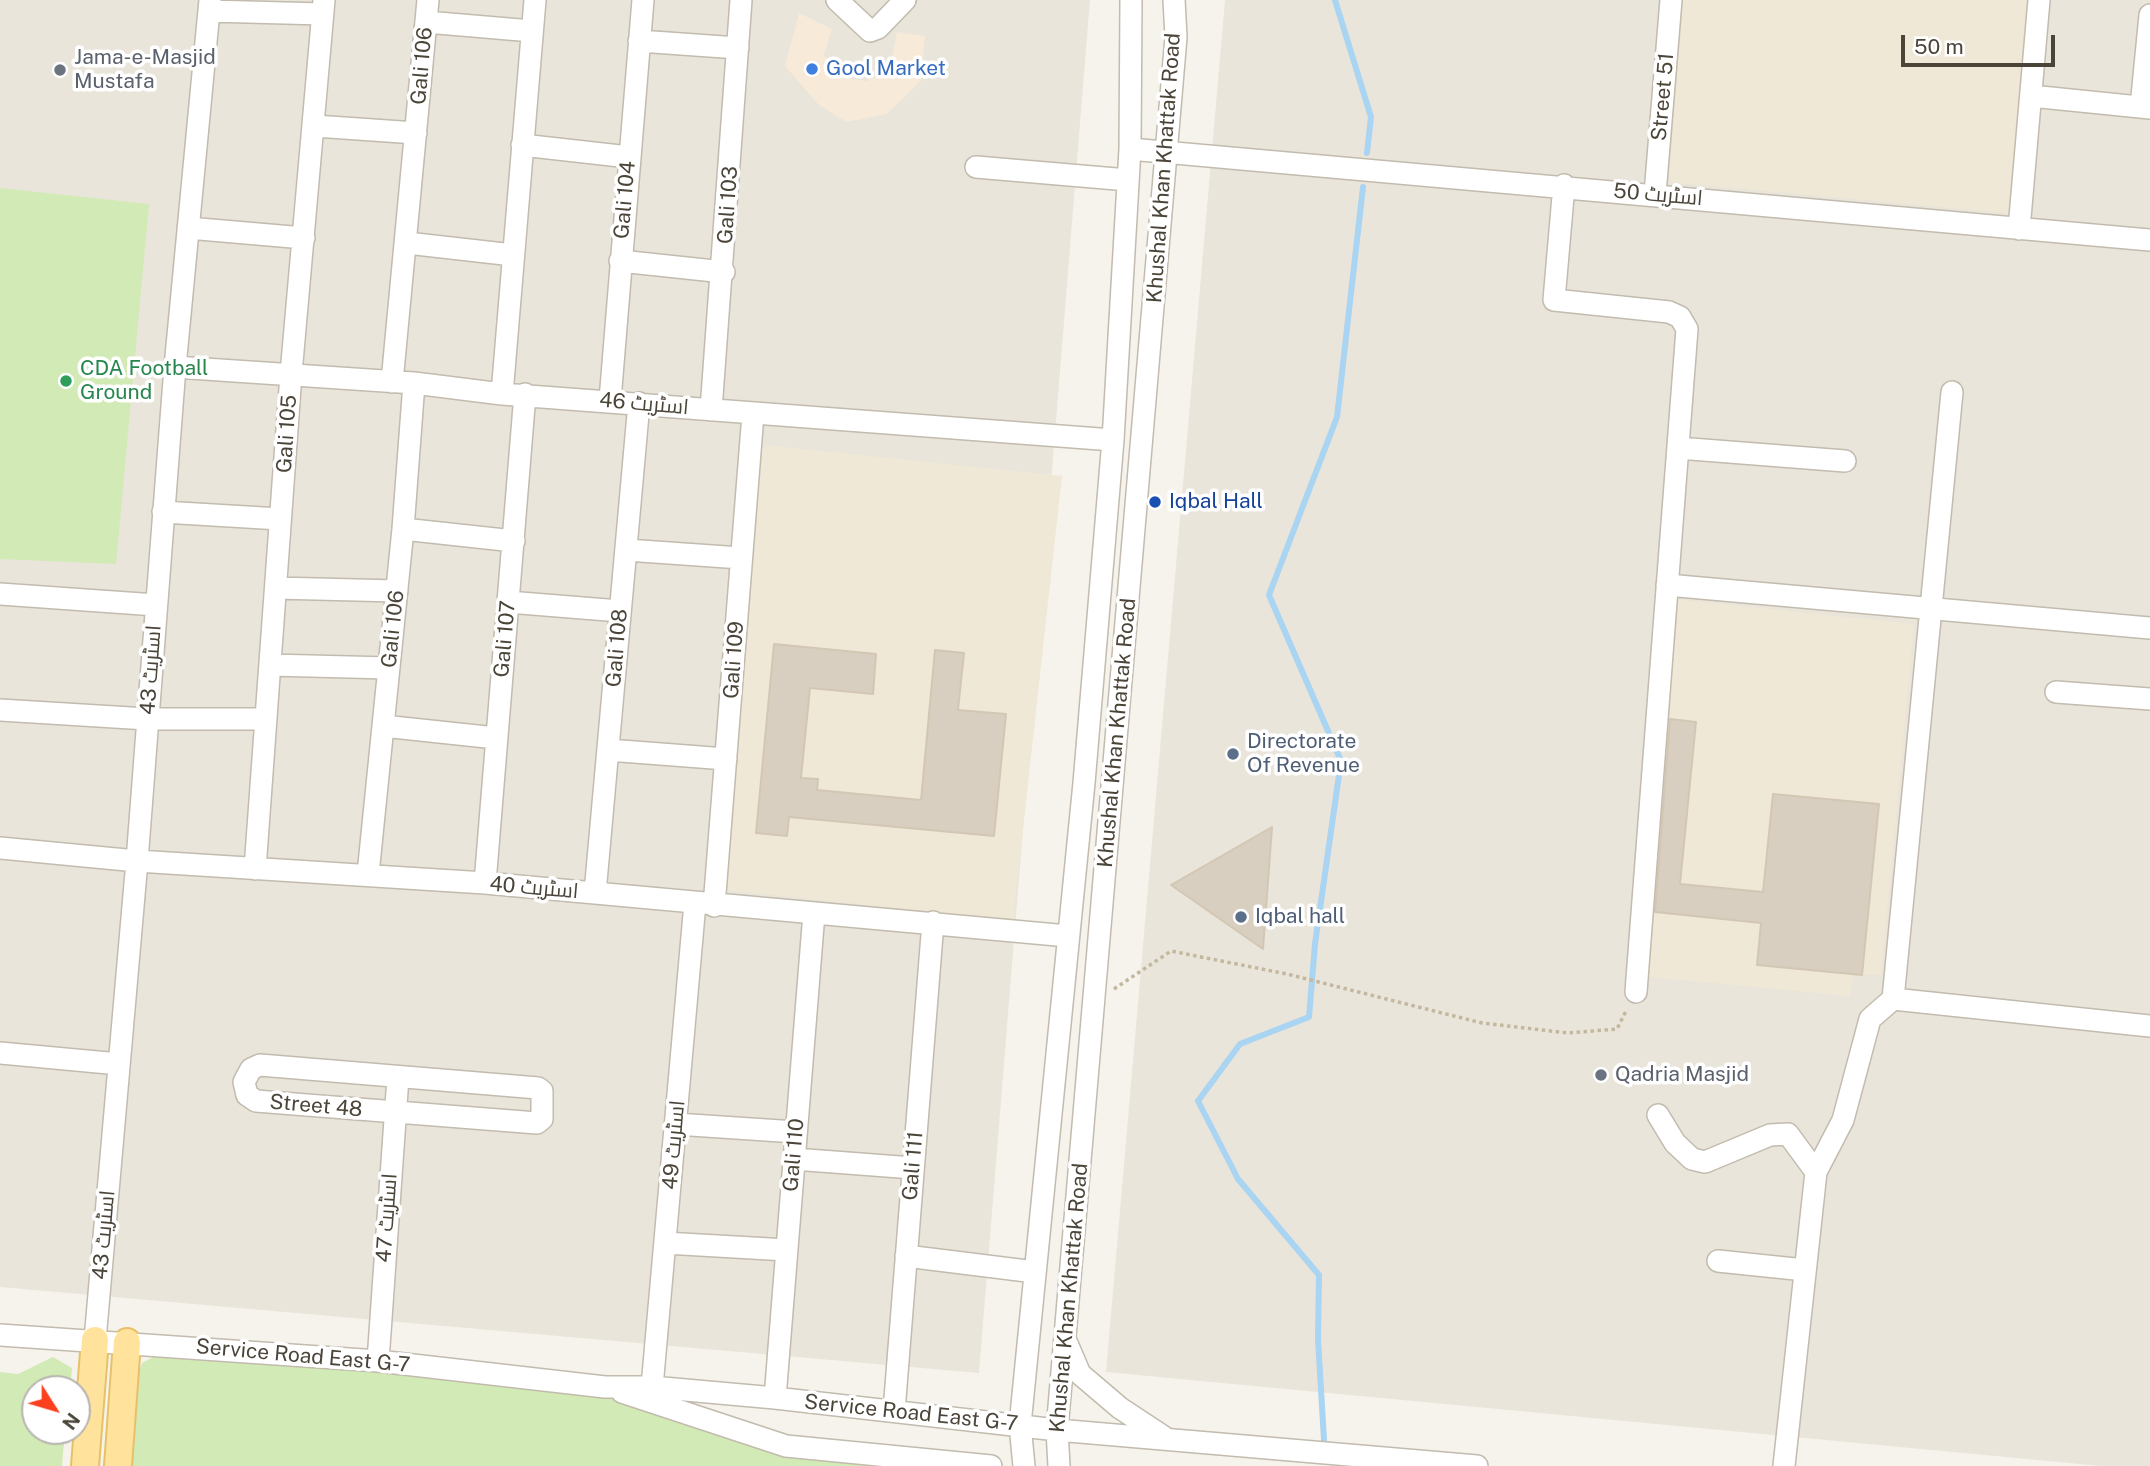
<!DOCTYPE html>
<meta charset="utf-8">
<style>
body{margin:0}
#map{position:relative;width:2150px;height:1466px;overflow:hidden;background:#f6f3ec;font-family:"Public Sans",sans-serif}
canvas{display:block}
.north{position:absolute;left:21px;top:1375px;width:70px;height:70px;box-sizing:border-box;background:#fff;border:2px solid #b7b4b0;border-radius:50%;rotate:127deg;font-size:19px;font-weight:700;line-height:28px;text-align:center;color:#4b4439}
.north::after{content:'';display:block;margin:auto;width:24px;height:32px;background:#fc3f1d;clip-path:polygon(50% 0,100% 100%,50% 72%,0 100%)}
.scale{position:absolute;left:1901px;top:35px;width:154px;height:32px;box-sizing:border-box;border:4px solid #4b4439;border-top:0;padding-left:9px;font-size:21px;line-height:24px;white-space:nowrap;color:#4b4439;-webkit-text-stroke:5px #fff;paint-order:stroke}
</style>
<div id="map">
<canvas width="2150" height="1466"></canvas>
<div class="north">N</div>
<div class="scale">50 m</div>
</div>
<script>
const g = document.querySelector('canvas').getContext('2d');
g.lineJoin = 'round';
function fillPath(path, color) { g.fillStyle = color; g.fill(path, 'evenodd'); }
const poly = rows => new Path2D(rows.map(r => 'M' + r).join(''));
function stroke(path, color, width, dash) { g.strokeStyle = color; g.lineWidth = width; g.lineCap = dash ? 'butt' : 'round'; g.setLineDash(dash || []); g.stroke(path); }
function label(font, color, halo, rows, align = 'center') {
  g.font = font + ' "Public Sans",Cairo,sans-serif'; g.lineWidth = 7; g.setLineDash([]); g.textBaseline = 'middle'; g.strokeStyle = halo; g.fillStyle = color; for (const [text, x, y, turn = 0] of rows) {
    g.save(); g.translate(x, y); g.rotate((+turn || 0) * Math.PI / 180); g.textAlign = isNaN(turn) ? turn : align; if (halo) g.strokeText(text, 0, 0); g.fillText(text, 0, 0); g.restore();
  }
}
fillPath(poly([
 [0,0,1090,0,979,1373,0,1287],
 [1225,0,2150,0,2150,1466,2101,1466,1106,1372]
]), '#eae5da');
fillPath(poly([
 [799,13,832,29,824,55,844,78,866,81,889,72,897,32,925,36,921,81,887,114,846,122,818,104,785,66]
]), '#f7ead8');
fillPath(poly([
 [1683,0,2027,0,2008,213,1669,182],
 [763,445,1062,476,1013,920,715,889],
 [1672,599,1914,624,1881,975,1853,974,1850,996,1641,976]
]), '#efe8d6');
fillPath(poly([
 [0,188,149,204,116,564,0,559],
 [157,1355,352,1368,601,1393,798,1454,880,1466,128,1466,137,1377,142,1363],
 [53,1357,72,1368,70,1389,35,1389,35,1431,65,1431,62,1466,0,1466,0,1372,18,1374]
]), '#d2eab5');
stroke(poly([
 [1335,0,1371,117,1367,153],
 [1324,1440,1318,1339,1319,1275,1238,1179,1198,1101,1240,1044,1309,1017,1315,944,1341,761,1269,595,1337,417,1363,187]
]), '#a9d4f2', 6);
const building = poly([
 [774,644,876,654,873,694,810,688,801,778,818,779,817,790,921,800,935,650,964,653,958,710,1006,714,994,836,789,817,787,836,756,833,774,644],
 [1670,719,1696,722,1680,884,1763,892,1773,794,1879,804,1862,975,1757,965,1761,923,1655,912,1670,719],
 [1272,827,1263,949,1171,885,1272,827]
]);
fillPath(building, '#d8cfc1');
stroke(building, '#d3c7b4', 2);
const minor = poly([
 [837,0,870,31,878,28,905,0],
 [209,11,323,14],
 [426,22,532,31],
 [639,41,738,48],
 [2031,96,2150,108],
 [2141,107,2150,15],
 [315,126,416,133],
 [522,145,629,157],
 [1130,149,2150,240],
 [976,167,1128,180],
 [1564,185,1554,300,1669,312,1680,317,1687,329,1636,992],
 [1655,194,1671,0],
 [188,228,304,238],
 [2019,229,2039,0],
 [407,243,513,255],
 [620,261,724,272],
 [175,367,414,383,502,394,1113,440],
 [392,382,428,0],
 [502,394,535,0],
 [610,400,643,0],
 [711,410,741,0],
 [1678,448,1845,461],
 [163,512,280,519],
 [403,529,514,541],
 [626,550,741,558],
 [1667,585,2150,628],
 [276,588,397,591],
 [0,594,156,605],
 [508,602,620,611],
 [270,665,389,668],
 [2056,692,2150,699],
 [0,710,147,719,266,719],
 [383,726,496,738],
 [608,750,726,759],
 [0,848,137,861,485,883,1068,936],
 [255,869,291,374,324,0],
 [368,874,403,529,414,383],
 [485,883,525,394],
 [595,893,639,403],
 [714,906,753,414],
 [1893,999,2150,1026],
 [0,1053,119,1064],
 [260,1065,538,1088,542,1091,542,1119,537,1123,256,1101,247,1095,244,1082,251,1069,260,1065],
 [1658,1115,1675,1143,1692,1159,1705,1162,1770,1135,1788,1134,1816,1172],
 [676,1124,796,1132],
 [794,1159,913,1168],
 [665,1243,787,1250],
 [906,1256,1035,1272],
 [1718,1261,1805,1270],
 [0,1335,378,1361,605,1387,652,1387,775,1398,1057,1430,1477,1466],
 [1065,1339,1080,1374,1120,1408,1164,1437],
 [95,1340,137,861,175,367,210,0],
 [378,1361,398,1077],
 [652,1387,695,903],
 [622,1392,786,1446,991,1466],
 [775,1398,814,913],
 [894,1411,933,922],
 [1024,1466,1020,1425,1084,783,1113,440,1130,149,1131,0],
 [1059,1466,1057,1430,1166,154,1176,37,1174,0],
 [1784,1466,1816,1172,1843,1120,1870,1019,1893,999,1952,392]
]);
const major = poly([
 [85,1466,95,1340],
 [118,1466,127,1342]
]);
stroke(minor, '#c2bbae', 24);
stroke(major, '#e6c16a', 30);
stroke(poly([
 [1114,989,1171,951,1287,974,1482,1023,1568,1033,1617,1029,1627,1009]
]), '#c4b79f', 3.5, [3.5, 3.5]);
stroke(minor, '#fff', 21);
stroke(major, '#ffe39c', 26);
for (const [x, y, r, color] of [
 [812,69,7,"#3f7fe0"],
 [60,70,7,"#6b7280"],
 [66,381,7,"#2e9e5b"],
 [1155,502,7,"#1a4fb4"],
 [1233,754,7,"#5c6f8a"],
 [1241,917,7,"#5c6f8a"],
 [1601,1075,7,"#6b7280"]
]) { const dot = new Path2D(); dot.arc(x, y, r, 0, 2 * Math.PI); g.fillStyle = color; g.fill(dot); stroke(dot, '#fff', 2.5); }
label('21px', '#5b616d', '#fff', [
 ["Jama-e-Masjid",74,58],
 ["Mustafa",74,82],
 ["Qadria Masjid",1615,1075]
], 'left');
label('21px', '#4b4439', '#fff', [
 ["Gali 106",422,66,-85],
 ["Street 51",1663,97,-85],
 ["Khushal Khan Khattak Road",1164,168,-86],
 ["اسٹریٹ 50",1658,195,5],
 ["Gali 104",625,200,-85],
 ["Gali 103",728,205,-86],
 ["اسٹریٹ 46",644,404,5],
 ["Gali 105",287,434,-86],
 ["Gali 106",393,629,-84],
 ["Gali 107",505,639,-85],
 ["Gali 108",617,648,-85],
 ["Gali 109",734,660,-86],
 ["اسٹریٹ 43",151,670,-86],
 ["Khushal Khan Khattak Road",1117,733,-85],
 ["اسٹریٹ 40",534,888,5],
 ["Street 48",316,1106,5],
 ["اسٹریٹ 49",674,1145,-85],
 ["Gali 110",794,1155,-85],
 ["Gali 111",913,1166,-85],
 ["اسٹریٹ 47",387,1218,-86],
 ["اسٹریٹ 43",104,1235,-85],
 ["Khushal Khan Khattak Road",1069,1298,-85],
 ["Service Road East G-7",303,1356,5],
 ["Service Road East G-7",911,1413,6]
]);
label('21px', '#366cbe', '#fff', [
 ["Gool Market",826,69]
], 'left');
label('21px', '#27864d', '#fff', [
 ["CDA Football",80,369],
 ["Ground",80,393]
], 'left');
label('21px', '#164399', '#fff', [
 ["Iqbal Hall",1169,502]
], 'left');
label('21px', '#4e5e75', '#fff', [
 ["Directorate",1247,742],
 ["Of Revenue",1247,766],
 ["Iqbal hall",1255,917]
], 'left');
</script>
